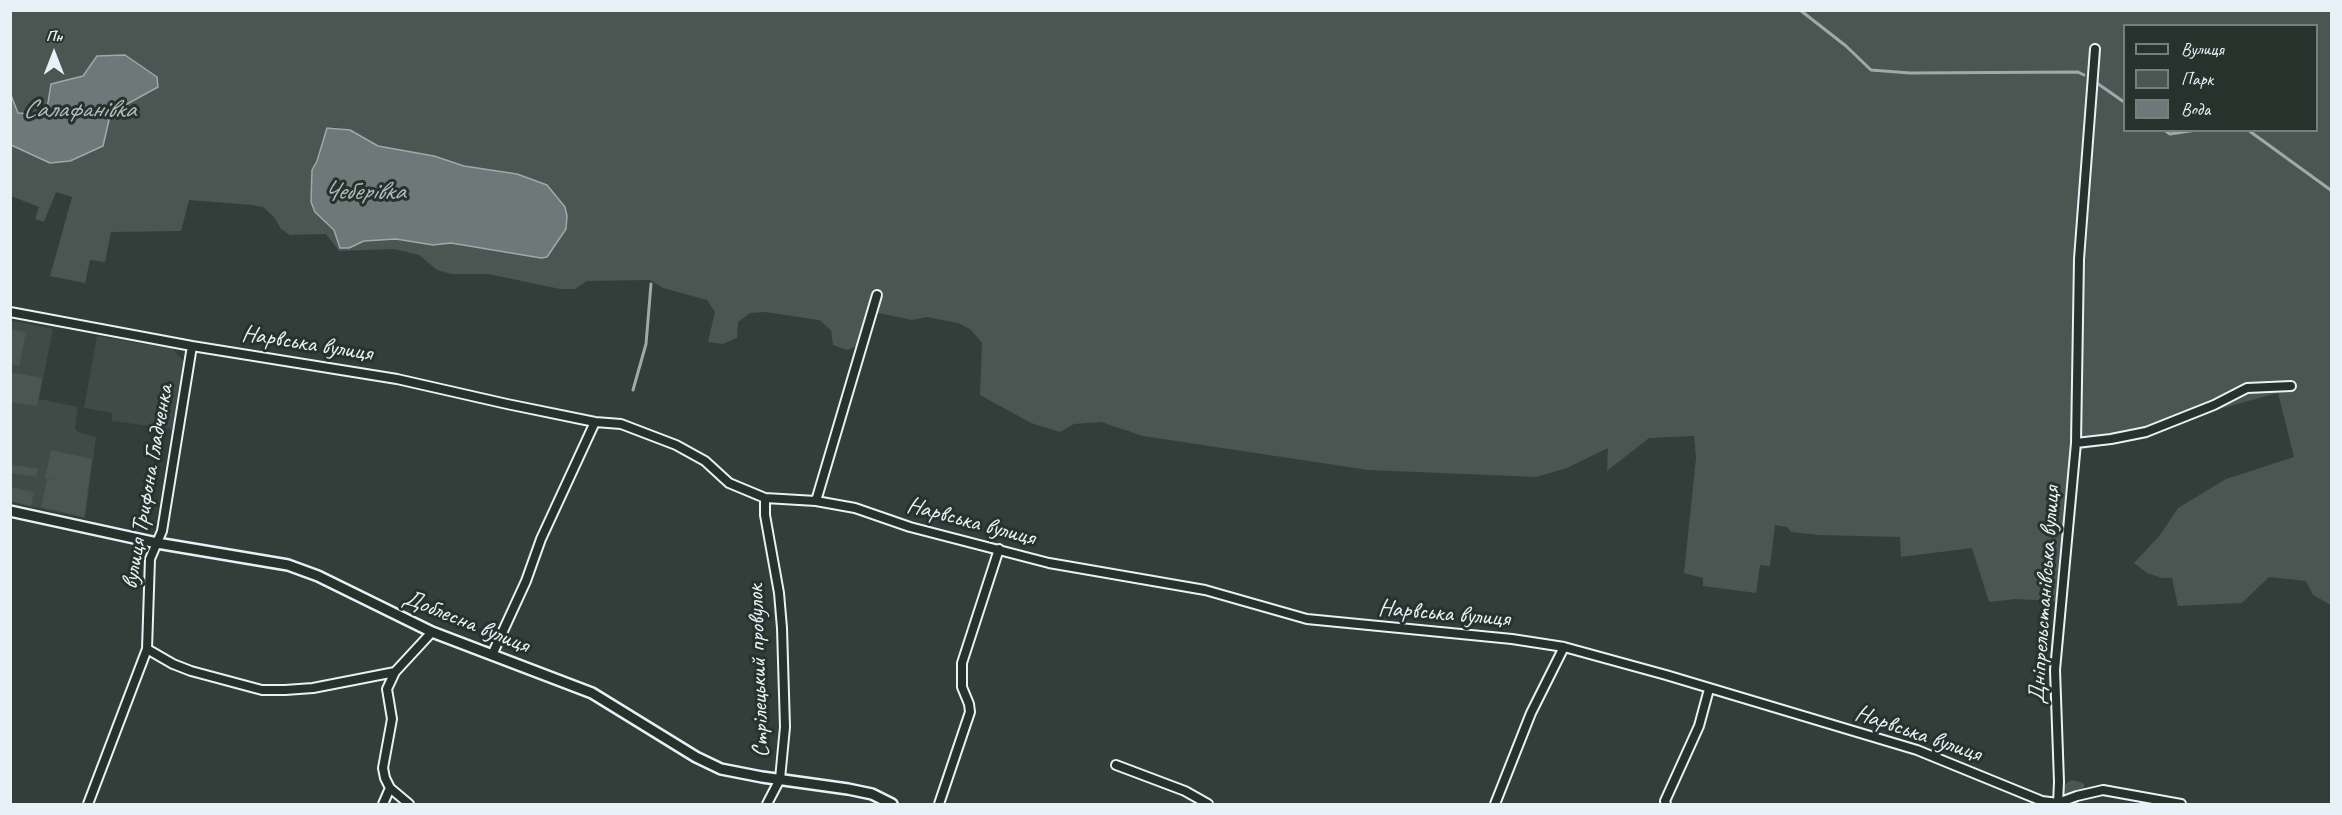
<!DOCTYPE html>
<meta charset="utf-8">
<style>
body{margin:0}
#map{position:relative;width:2342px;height:815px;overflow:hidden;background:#323e39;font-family:Caveat,sans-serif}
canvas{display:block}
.frame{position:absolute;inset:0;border:12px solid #e8f1f8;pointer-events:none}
.legend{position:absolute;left:2123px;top:24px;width:195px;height:108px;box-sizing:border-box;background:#26332d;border:2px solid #747f7e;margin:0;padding:8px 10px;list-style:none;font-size:18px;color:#e8f1f8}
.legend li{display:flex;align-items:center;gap:12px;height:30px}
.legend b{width:30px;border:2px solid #747f7e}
.north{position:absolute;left:24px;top:24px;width:60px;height:60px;-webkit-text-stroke:4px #26332d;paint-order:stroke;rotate:0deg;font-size:16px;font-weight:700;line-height:24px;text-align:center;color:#e8f1f8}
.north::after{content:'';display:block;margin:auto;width:21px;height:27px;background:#e8f1f8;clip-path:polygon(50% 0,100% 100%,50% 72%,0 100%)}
</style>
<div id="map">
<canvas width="2342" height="815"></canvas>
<div class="frame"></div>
<ul class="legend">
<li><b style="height:8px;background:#26332d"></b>Вулиця</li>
<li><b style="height:16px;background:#495651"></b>Парк</li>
<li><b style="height:16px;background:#6d7978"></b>Вода</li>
</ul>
<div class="north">Пн</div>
</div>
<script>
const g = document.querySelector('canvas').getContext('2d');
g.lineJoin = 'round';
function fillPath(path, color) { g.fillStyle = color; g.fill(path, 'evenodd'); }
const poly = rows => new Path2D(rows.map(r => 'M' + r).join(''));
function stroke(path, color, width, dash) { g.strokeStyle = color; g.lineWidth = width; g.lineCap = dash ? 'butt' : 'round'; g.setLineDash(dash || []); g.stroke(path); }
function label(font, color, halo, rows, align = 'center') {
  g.font = font + ' Caveat,sans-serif'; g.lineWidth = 6; g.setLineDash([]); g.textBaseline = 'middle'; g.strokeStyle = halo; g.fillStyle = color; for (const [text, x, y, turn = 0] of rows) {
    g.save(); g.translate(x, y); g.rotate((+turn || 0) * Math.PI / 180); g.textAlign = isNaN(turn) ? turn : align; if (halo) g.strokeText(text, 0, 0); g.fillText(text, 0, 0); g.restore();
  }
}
fillPath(poly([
 [10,320,53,329,39,399,78,407,75,428,78,432,96,437,85,518,11,502],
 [97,336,173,349,185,363,172,429,112,421,112,413,84,408]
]), '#3f4b46');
fillPath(poly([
 [10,11,2331,11,2331,605,2313,595,2306,581,2269,577,2242,603,2178,606,2172,578,2162,578,2147,573,2134,563,2160,535,2178,508,2226,479,2294,457,2278,393,2201,414,2147,438,2080,450,2066,583,2057,601,2016,599,1989,602,1972,548,1901,557,1900,537,1819,535,1791,532,1787,527,1775,525,1770,566,1760,565,1756,593,1703,586,1703,578,1684,573,1696,458,1694,436,1649,438,1607,471,1608,448,1567,468,1536,477,1368,470,1143,436,1101,422,1074,424,1060,432,1031,423,980,395,982,343,970,329,958,323,927,317,912,320,874,312,862,344,847,350,833,345,831,330,819,320,765,312,750,313,738,322,737,338,723,344,708,342,715,312,707,300,663,288,650,280,587,281,575,289,560,289,488,274,451,274,437,270,419,255,394,249,339,251,326,234,290,235,281,229,274,217,263,207,252,205,189,200,181,231,111,232,105,262,90,260,85,283,50,276,72,197,56,192,44,222,35,219,39,207,11,196,11,145,50,163,11,126],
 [2124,26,2316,26,2316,130,2124,130],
 [334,127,344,129,378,146,434,156,464,166,516,174,547,185,566,228,555,243,552,249,541,258,451,243,432,245,396,239,364,241,349,248,340,248,334,230,315,212,311,199,312,170,317,161,326,130,328,128],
 [11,329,26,332,19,366,11,364],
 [10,372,42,378,37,406,11,402],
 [51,450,92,459,84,517,41,507,47,479,60,481,45,478],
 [10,464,38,469,36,477,11,473],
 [11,487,34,492,31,506,11,501],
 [2072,780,2080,782,2084,784,2084,788,2078,793,2068,794,2062,793,2062,786]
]), '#495651');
const water = poly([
 [125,55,157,77,158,87,118,109,109,120,103,146,70,161,50,163,11,145,11,95,18,113,46,115,51,84,83,76,97,56,125,55],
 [327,128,350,130,378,146,434,156,464,166,517,174,547,185,565,207,567,216,566,229,547,257,541,258,451,243,433,245,396,239,364,241,349,248,340,248,334,230,315,212,311,202,312,170,317,161,327,128]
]);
fillPath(water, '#6d7978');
stroke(water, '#9ea9ab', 1.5);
stroke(poly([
 [1800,10,1846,46,1871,70,1910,73,2078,72,2084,75],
 [2094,81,2124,102],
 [2164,130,2170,134,2197,130],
 [2248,130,2332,191],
 [633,390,646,344,651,284]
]), '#9ea9ab', 3);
const minor = poly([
 [10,312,192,346,397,379,507,404,595,422,621,424,676,445,705,461,729,483,765,498,816,501,855,508,910,527,1049,563,1205,590,1307,619,1512,639,1564,647,1666,675,1917,750,2042,801,2058,803,2077,796,2103,790,2181,804],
 [2076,443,2111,439,2146,432,2214,405,2247,388,2291,386],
 [765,498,765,515,779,593,782,628,785,727,780,779,767,804],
 [816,501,877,295],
 [147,649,173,664,191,671,262,690,285,690,313,688,395,672,432,632],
 [492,655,526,581,541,539,595,422],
 [395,672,387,689,392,719,383,768,385,778,390,788,409,804],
 [1116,765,1185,791,1208,804],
 [88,804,147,649,150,559,162,531,192,346],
 [383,804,390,788],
 [939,804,970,712,969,704,962,687,962,663,999,549],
 [1495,804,1531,713,1564,647],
 [1666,804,1665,801,1699,726,1709,689],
 [2058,804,2059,782,2055,670,2076,443,2079,259,2095,49]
]);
const tertiary = poly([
 [10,511,157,543,288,565,318,576,432,632,592,693,696,757,721,769,762,777,848,789,872,794,892,804]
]);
stroke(minor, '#e8f1f8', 12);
stroke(tertiary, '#e8f1f8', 14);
stroke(minor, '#26332d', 8);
stroke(tertiary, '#26332d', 9);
label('24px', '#e8f1f8', '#26332d', [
 ["Нарвська вулиця",307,344,9],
 ["вулиця Трифона Гладченка",148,487,-80],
 ["Нарвська вулиця",971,522,15],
 ["Дніпрельстанівська вулиця",2045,595,-86],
 ["Нарвська вулиця",1444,614,5],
 ["Доблесна вулиця",466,622,22],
 ["Стрілецький провулок",759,671,-92],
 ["Нарвська вулиця",1918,734,19]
]);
label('italic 26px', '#b1bbbe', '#26332d', [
 ["Салафанівка",79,110],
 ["Чеберівка",364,192]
]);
</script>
